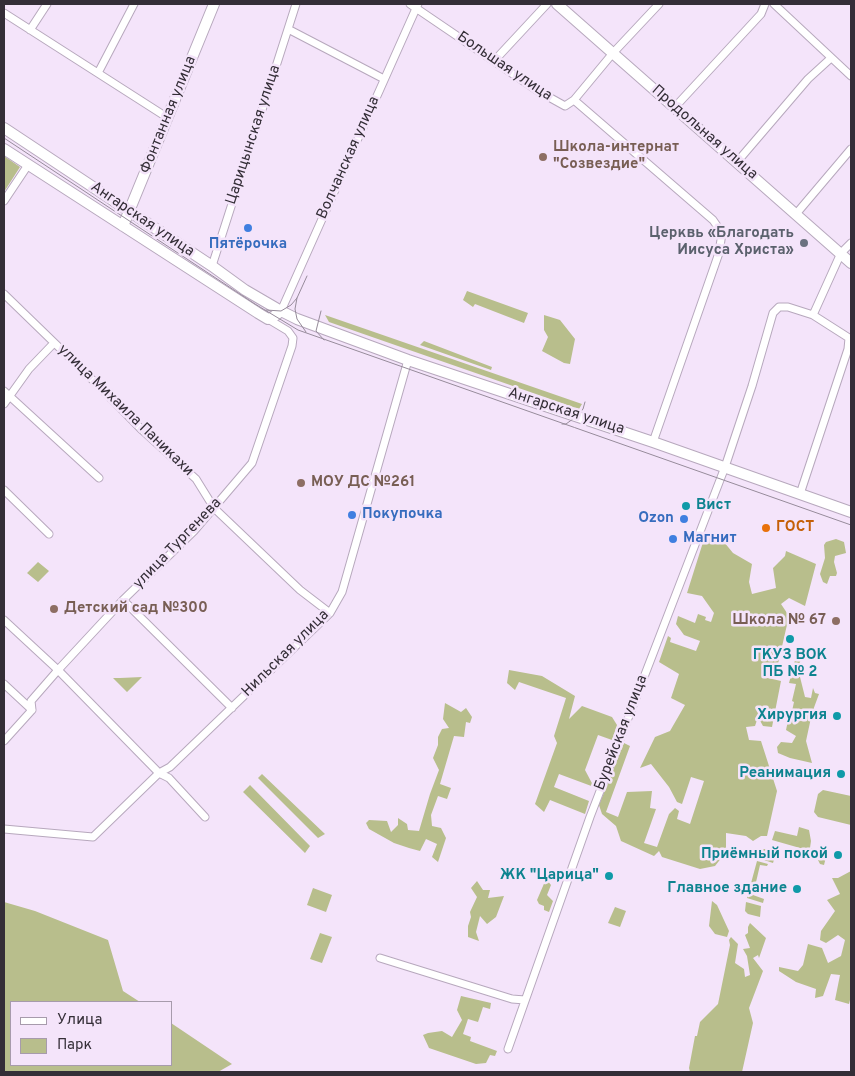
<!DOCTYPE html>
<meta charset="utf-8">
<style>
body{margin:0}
#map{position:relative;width:855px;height:1076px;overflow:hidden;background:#f4e4fa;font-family:Overpass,sans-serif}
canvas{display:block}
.frame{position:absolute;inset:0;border:5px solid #342e37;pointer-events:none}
.legend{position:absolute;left:10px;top:1001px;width:162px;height:65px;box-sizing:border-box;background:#f4e4fa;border:1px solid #a79bac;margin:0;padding:6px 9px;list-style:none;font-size:15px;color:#342e37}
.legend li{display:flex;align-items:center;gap:10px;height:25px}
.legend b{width:25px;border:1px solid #a79bac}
</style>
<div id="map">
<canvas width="855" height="1076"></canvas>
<div class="frame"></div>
<ul class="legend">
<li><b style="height:6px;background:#fff"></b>Улица</li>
<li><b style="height:14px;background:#b8be8c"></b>Парк</li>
</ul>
</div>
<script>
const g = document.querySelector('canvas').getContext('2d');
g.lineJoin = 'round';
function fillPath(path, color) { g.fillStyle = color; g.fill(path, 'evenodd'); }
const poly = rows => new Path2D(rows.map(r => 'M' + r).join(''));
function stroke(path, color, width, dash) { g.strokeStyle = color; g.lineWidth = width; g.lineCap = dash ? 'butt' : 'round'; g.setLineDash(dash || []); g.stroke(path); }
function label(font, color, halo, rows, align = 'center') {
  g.font = font + ' Overpass,sans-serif'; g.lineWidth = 5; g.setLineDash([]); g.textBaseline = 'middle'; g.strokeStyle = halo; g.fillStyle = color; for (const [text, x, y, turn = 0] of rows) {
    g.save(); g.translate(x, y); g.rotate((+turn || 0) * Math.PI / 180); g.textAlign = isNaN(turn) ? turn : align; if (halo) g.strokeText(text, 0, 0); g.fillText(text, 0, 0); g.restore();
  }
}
fillPath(poly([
 [4,156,20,167,4,192],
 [467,291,528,313,524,323,475,304,473,307,463,300],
 [325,315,582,404,579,409,329,322],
 [544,315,560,320,575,339,570,364,564,363,542,351,548,337,544,330],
 [424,341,492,367,491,370,420,345],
 [705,536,724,542,733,553,752,564,749,582,752,594,776,588,773,568,785,556,786,551,816,564,805,606,789,598,781,604,789,616,778,664,772,663,768,678,781,681,772,727,763,726,758,717,755,726,746,727,749,740,761,741,777,791,767,836,761,836,753,841,746,836,726,833,726,852,715,866,700,869,662,857,659,851,654,856,621,841,616,826,602,814,599,805,624,743,630,746,606,812,618,817,627,792,652,791,650,808,656,809,644,843,657,847,669,814,675,808,679,811,677,819,690,824,704,781,691,777,682,804,677,802,669,787,651,764,640,768,655,737,670,731,685,705,671,698,679,674,659,662,668,636,671,638,670,642,696,651,700,641,684,635,676,624,678,616,695,623,698,614,706,617,705,620,711,622,714,613,702,596,687,593],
 [836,539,844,542,846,553,835,556,834,562,837,573,836,576,830,576,827,584,823,582,820,574,825,558,824,545,826,542],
 [38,562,49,571,38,582,27,573],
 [798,649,803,652,798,669,805,697,811,698,813,688,815,693,819,694,812,713,806,741,812,763,790,758,778,753,777,747,781,742,792,743,796,736,786,730,790,711,792,711,794,702,792,701,796,684,789,683],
 [509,670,542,676,575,696,569,719,582,706,612,717,617,725,612,740,598,735,585,770,594,787,559,774,554,787,589,801,585,814,550,800,544,812,535,804,557,743,554,736,566,698,519,682,515,690,507,683],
 [142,677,127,692,113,678,120,678],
 [445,703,461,712,466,708,472,717,470,723,466,722,464,737,454,736,440,784,451,788,447,799,438,796,431,815,432,826,441,828,446,838,438,862,432,857,437,844,426,839,420,851,409,848,394,843,369,829,366,823,369,820,387,821,391,832,398,825,398,818,407,824,408,830,419,831,430,794,439,770,433,758,438,745,438,737,442,729,449,728,443,719],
 [262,774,325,834,318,838,258,778],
 [250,785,310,846,305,853,243,792],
 [823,790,851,796,851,825,818,817,814,812,818,794],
 [799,827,809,830,811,841,810,848,827,853,824,865,820,864,814,852,772,840,775,831,797,836],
 [763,849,777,850,773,863,758,858,759,853],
 [757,861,768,864,767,866,760,865,753,895,764,899,763,903,747,898],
 [851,871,851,996,849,1004,835,1000,840,975,831,974,823,996,815,998,816,989,796,982,779,971,779,967,798,971,803,965,808,944,822,948,828,963,841,956,845,940,838,935,826,943,820,940,821,931,835,911,827,900,840,894,832,878,838,878],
 [546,879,551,885,547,895,553,901,549,912,544,910,544,906,539,904,537,900],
 [477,881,483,890,490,890,488,898,504,896,496,917,487,924,480,916,476,932,479,941,468,937,468,926,471,917,470,912,477,897,471,888],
 [313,888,332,895,326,912,307,905],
 [712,901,717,905,729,931,727,937,715,934,709,926],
 [4,902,35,911,108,940,123,991,140,1002,11,1002,11,1065,171,1065,171,1023,232,1064,218,1072,4,1072],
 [746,902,761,906,760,917,748,914,745,911],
 [615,907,626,911,620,927,608,923],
 [750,923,766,938,759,958,758,955,753,958,763,971,749,1008,753,1023,742,1072,690,1072,689,1068,695,1036,697,1036,700,1022,718,1004,730,945,729,940,731,937,738,944,735,963,744,969,745,977,750,975,747,956,743,949,750,948,745,935,748,933,748,927],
 [320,933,332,937,322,963,310,959],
 [461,996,491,1003,490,1009,483,1007,478,1022,468,1019,463,1034,471,1037,470,1041,497,1051,495,1056,490,1055,486,1063,476,1064,429,1048,423,1035,428,1033,442,1031,452,1037,462,1020,457,1010]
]), '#b8be8c');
const street = poly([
 [410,4,538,91,565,106,574,100,713,220,722,233,719,253,653,442],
 [774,4,851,76],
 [4,13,168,118],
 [288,29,384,79],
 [30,30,47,4],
 [494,61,547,4],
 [98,73,134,4],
 [574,100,613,53,659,4],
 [675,107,761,14,765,4],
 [737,162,808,79,831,58],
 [4,201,28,165],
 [796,214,851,149],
 [212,266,296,4],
 [4,294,103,390,142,430,196,479,214,508,300,590,330,613],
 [281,311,418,4],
 [813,315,841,253,851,243],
 [4,391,99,478],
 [4,404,29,369,54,343],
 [4,490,49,534],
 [123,600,232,708],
 [4,620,58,670,159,773,169,778,205,817],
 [4,684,32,710],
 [4,741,32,710,31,701,58,670,123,600,194,531,252,463,292,346,293,338,288,331,268,319],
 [4,829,93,837,159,773,170,767,330,613,342,592,408,360],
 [380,958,512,999,525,1000],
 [508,1049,590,817,725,467,752,386,773,313,779,307,788,307,813,315,849,338,848,349,800,494]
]);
const secondary = poly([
 [557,4,851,263],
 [4,128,212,266,245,290,281,311,297,319,408,360,653,442,851,512],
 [4,149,258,313,268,319,275,316,281,311],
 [123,226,214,4]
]);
stroke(street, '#b7a8bd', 9);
stroke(secondary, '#b7a8bd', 12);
stroke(street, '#fff', 7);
stroke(secondary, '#fff', 10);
stroke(poly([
 [4,138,255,304,298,330,851,525],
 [297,298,295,309,297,319,306,332],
 [266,310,281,311,291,305,297,298,307,276],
 [321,311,316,331,324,340],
 [562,424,566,424,577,416,583,409,585,402]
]), '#968b9a', 1);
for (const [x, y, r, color] of [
 [543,157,5,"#8d6e63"],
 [248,228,5,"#3f7fe0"],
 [804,243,5,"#6b7280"],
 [301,483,5,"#8d6e63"],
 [686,506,5,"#0f9aa8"],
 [352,515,5,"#3f7fe0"],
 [684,519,5,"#3f7fe0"],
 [766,528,5,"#e8710a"],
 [673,539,5,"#3f7fe0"],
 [54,609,5,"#8d6e63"],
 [836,621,5,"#8d6e63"],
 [790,639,5,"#0f9aa8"],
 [837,716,5,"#0f9aa8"],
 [841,774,5,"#0f9aa8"],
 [838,855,5,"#0f9aa8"],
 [609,876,5,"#0f9aa8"],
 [797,889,5,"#0f9aa8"]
]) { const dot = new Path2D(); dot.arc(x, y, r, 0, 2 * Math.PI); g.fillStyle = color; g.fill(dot); stroke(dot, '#f4e4fa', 2); }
label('15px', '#342e37', '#f4e4fa', [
 ["Большая улица",504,67,34],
 ["Фонтанная улица",169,115,-68],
 ["Продольная улица",704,133,41],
 ["Царицынская улица",254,135,-72],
 ["Волчанская улица",349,158,-66],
 ["Ангарская улица",142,220,34],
 ["улица Михаила Паникахи",125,411,44],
 ["Ангарская улица",566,412,18],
 ["улица Тургенева",178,544,-46],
 ["Нильская улица",286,654,-45],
 ["Бурейская улица",622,733,-69]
]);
label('bold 15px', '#785e54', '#f4e4fa', [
 ["Школа-интернат",553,148],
 ["\"Созвездие\"",553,165],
 ["МОУ ДС №261",311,483],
 ["Детский сад №300",64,609],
 ["Школа № 67",826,621,"right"]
], 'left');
label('bold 15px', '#5b616d', '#f4e4fa', [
 ["Церквь «Благодать",794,234],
 ["Иисуса Христа»",794,251]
], 'right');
label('bold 15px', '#366cbe', '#f4e4fa', [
 ["Пятёрочка",248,245,"center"],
 ["Покупочка",362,515],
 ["Ozon",674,519,"right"],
 ["Магнит",683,539]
], 'left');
label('bold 15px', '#0d838f', '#f4e4fa', [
 ["Вист",696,506,"left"],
 ["ГКУЗ ВОК",790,656,"center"],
 ["ПБ № 2",790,673,"center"],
 ["Хирургия",827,716],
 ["Реанимация",831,774],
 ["Приёмный покой",828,855],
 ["ЖК \"Царица\"",599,876],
 ["Главное здание",787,889]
], 'right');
label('bold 15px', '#c56008', '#f4e4fa', [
 ["ГОСТ",776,528]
], 'left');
</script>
